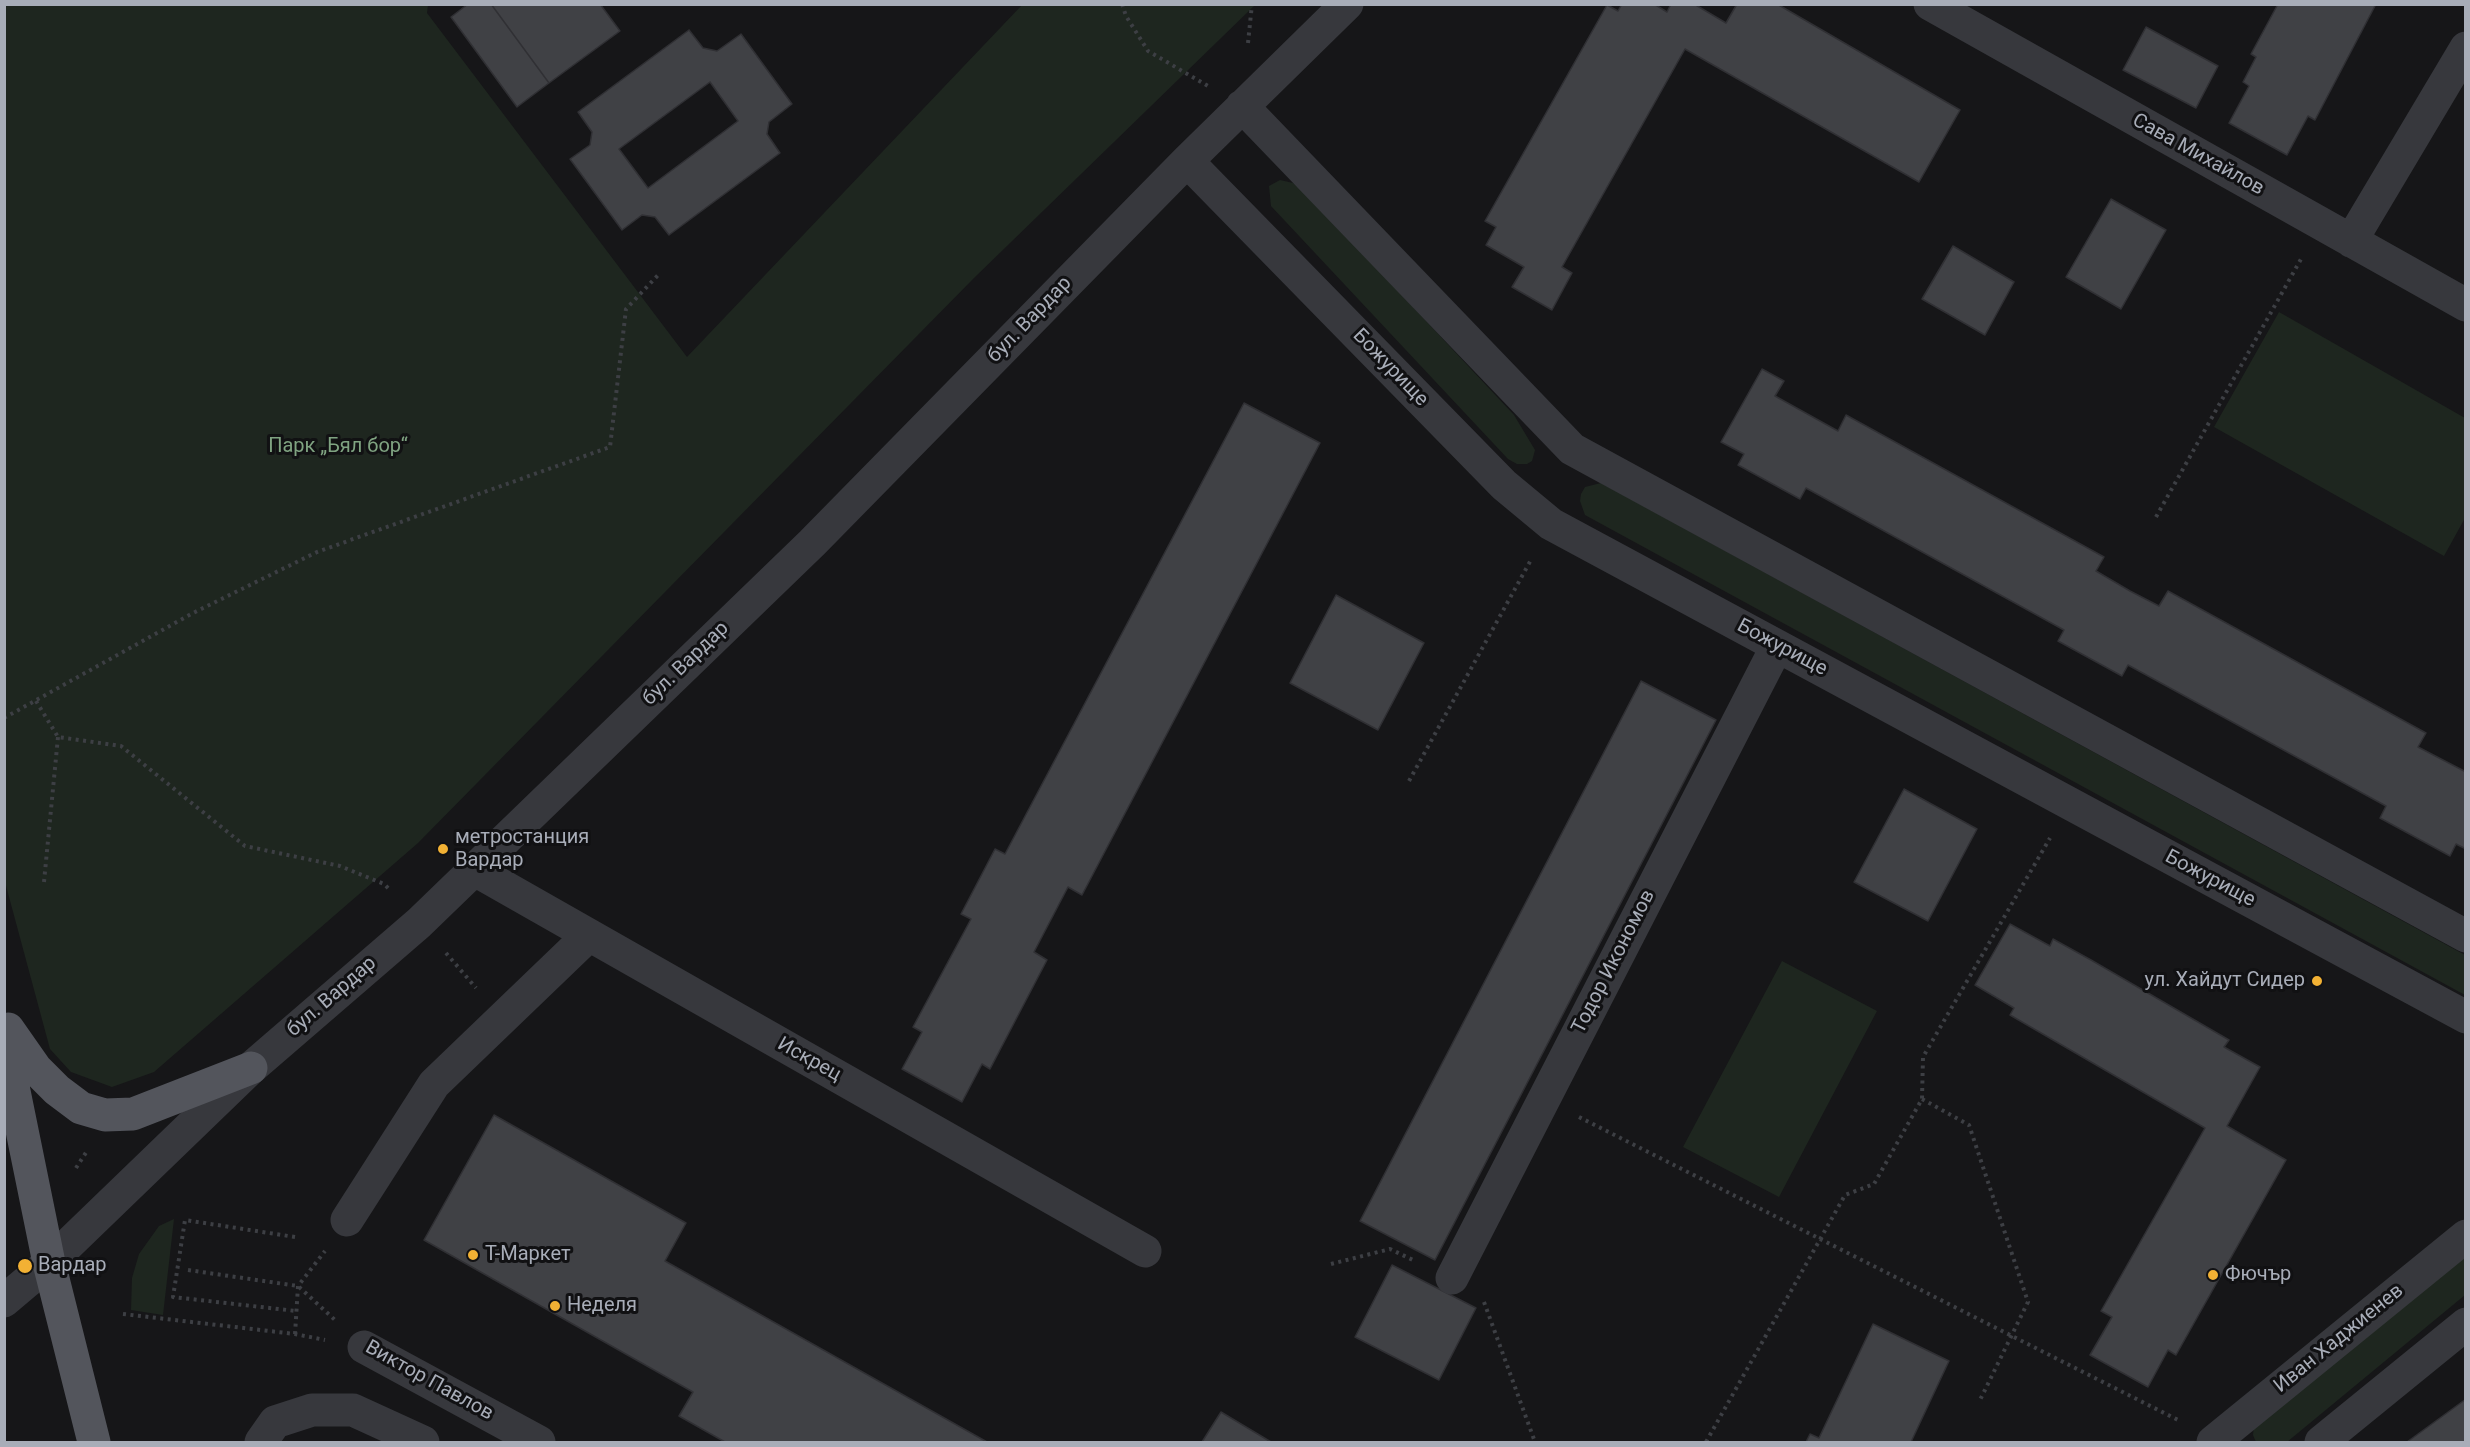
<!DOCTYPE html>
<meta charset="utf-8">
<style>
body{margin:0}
#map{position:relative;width:2470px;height:1447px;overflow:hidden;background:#161618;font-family:Roboto,sans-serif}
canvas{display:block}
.frame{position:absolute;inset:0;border:6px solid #a8adb8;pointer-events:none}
</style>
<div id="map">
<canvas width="2470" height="1447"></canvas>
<div class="frame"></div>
</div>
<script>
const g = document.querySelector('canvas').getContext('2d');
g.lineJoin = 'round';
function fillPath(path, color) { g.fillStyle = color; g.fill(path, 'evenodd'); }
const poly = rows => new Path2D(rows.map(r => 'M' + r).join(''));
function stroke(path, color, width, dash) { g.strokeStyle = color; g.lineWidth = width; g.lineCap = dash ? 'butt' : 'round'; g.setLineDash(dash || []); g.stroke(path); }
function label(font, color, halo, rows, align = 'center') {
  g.font = font + ' Roboto,sans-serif'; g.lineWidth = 6; g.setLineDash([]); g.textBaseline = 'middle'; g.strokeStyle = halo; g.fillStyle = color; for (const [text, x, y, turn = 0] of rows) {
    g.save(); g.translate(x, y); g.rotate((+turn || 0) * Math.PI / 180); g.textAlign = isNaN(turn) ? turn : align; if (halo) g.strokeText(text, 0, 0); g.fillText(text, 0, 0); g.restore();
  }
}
fillPath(poly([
 [4,5,428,5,427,13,687,357,1022,5,1255,5,974,278,418,843,154,1072,112,1087,71,1072,50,1049,5,882],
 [1280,180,1293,183,1310,197,1514,415,1535,450,1532,461,1527,464,1517,464,1508,459,1271,206,1269,186],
 [2279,312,2465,418,2465,518,2444,556,2214,427],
 [1601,483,2465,955,2465,995,1585,515,1580,501,1581,494,1585,487],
 [1782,961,1877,1011,1779,1197,1683,1147],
 [174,1219,163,1315,131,1310,132,1278,139,1254,159,1226],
 [2465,1247,2465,1295,2287,1442,2256,1442,2253,1435,2254,1426]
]), '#1e261f');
const building = poly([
 [468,4,491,4,549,83,517,107,451,17,468,4],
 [491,4,600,4,620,31,549,83,491,4],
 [1622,4,1654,4,1667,12,1671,4,1694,4,1726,23,1737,4,1777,4,1960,110,1919,182,1685,49,1562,267,1572,273,1552,310,1512,287,1524,267,1486,245,1496,227,1485,221,1607,5,1618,11,1622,4],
 [2278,4,2376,4,2315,120,2308,116,2287,155,2229,123,2249,86,2243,82,2256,57,2251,54,2278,4],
 [2146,27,2218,66,2196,108,2123,70,2146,27],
 [689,30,703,48,717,51,741,34,792,104,769,122,767,134,780,153,669,235,655,217,642,215,622,230,570,159,590,145,592,132,578,112,689,30],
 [710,82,738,121,648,188,619,149,710,82],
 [2111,199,2166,230,2121,309,2066,277,2111,199],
 [1953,246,2014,282,1985,335,1922,299,1953,246],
 [1762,369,1784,381,1775,396,1838,431,1846,415,2104,557,2096,571,2130,591,2159,606,2168,591,2426,733,2418,747,2466,772,2466,849,2456,844,2450,856,2380,818,2386,806,2128,665,2122,676,2058,641,2064,630,1806,488,1800,499,1738,465,1744,454,1721,442,1762,369],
 [1244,403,1320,443,1082,895,1068,887,1034,952,1047,960,990,1069,982,1064,962,1102,902,1069,922,1032,913,1027,971,919,961,914,995,849,1005,854,1244,403],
 [1336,595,1424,643,1378,730,1290,683,1336,595],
 [1641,681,1716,720,1435,1260,1360,1221,1641,681],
 [1904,789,1977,829,1928,921,1854,882,1904,789],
 [2010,924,2050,946,2053,939,2091,960,2229,1040,2224,1047,2260,1067,2227,1126,2286,1160,2176,1355,2168,1350,2148,1387,2090,1355,2112,1317,2101,1311,2205,1128,2010,1015,2014,1008,1975,985,2010,924],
 [494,1115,686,1223,665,1261,987,1442,725,1442,679,1416,693,1392,424,1240,494,1115],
 [1392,1265,1476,1308,1439,1380,1355,1337,1392,1265],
 [1873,1324,1949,1361,1911,1442,1806,1442,1810,1434,1819,1438,1873,1324],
 [2466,1399,2466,1442,2407,1442,2466,1399],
 [1221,1412,1271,1442,1202,1442,1221,1412]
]);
fillPath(building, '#404145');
stroke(building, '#303034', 1.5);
stroke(poly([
 [1122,4,1126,16,1148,51,1208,86],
 [1248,43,1252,4],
 [2156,517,2301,259],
 [36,701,58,737,121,746,245,846,340,866,384,884,390,890],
 [4,718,193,613,317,552,610,447,626,309,660,273],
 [1409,781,1532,558],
 [44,882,58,737],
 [446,953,476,988],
 [1922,1099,1969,1125,2028,1302,1980,1400],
 [1579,1117,2180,1421],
 [76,1168,87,1151],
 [295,1237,185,1220,173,1297,296,1311],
 [1331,1264,1390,1249,1415,1261],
 [188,1270,298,1286,335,1320],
 [1484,1302,1535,1442],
 [123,1314,295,1334,325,1340],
 [295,1334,298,1286,325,1251],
 [1706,1442,1845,1195,1874,1184,1922,1099,1923,1057,2050,838]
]), '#3d3f44', 4, [3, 4.5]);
stroke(poly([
 [1930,4,2466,305],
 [1242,106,1572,449,2466,936],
 [1187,161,1504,485,1551,524,2466,1017],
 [2351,241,2466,48],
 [473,869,1145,1251],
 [347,1220,434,1084,588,936],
 [1452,1278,1777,646],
 [4,1301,49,1263,251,1068,419,923,812,543,1187,161,1347,4],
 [364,1347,539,1442],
 [261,1442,275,1422,312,1410,353,1410,423,1442],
 [2213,1442,2466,1236],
 [2321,1442,2466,1324]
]), '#37383d', 33);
stroke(poly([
 [8,1029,36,1069,57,1090,81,1108,105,1115,133,1114,251,1068],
 [4,1042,49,1263,94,1442]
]), '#53555c', 33);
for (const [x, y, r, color] of [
 [443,849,6,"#f2b134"],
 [2317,981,6,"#f2b134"],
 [473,1255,6,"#f2b134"],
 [25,1266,8,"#f2b134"],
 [2213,1275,6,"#f2b134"],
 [555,1306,6,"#f2b134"]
]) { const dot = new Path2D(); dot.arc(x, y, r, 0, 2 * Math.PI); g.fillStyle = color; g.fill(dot); stroke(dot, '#111113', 2); }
label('20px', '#a8adb8', '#111113', [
 ["Сава Михайлов",2198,155,29],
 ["бул. Вардар",1030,320,-46],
 ["Божурище",1390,368,46],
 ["Божурище",1782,648,28],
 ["бул. Вардар",686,664,-44],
 ["Божурище",2210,879,28],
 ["Тодор Икономов",1614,962,-63],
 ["бул. Вардар",332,997,-41],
 ["Искрец",809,1060,29],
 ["Иван Хаджиенев",2339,1339,-39],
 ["Виктор Павлов",429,1381,29]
]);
label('20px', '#7fa381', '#111113', [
 ["Парк „Бял бор“",338,447]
]);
label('20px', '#a8adb8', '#111113', [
 ["метростанция",455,838],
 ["Вардар",455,861],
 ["ул. Хайдут Сидер",2305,981,"right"],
 ["Т-Маркет",485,1255],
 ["Вардар",38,1266],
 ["Фючър",2225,1275],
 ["Неделя",567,1306]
], 'left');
</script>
